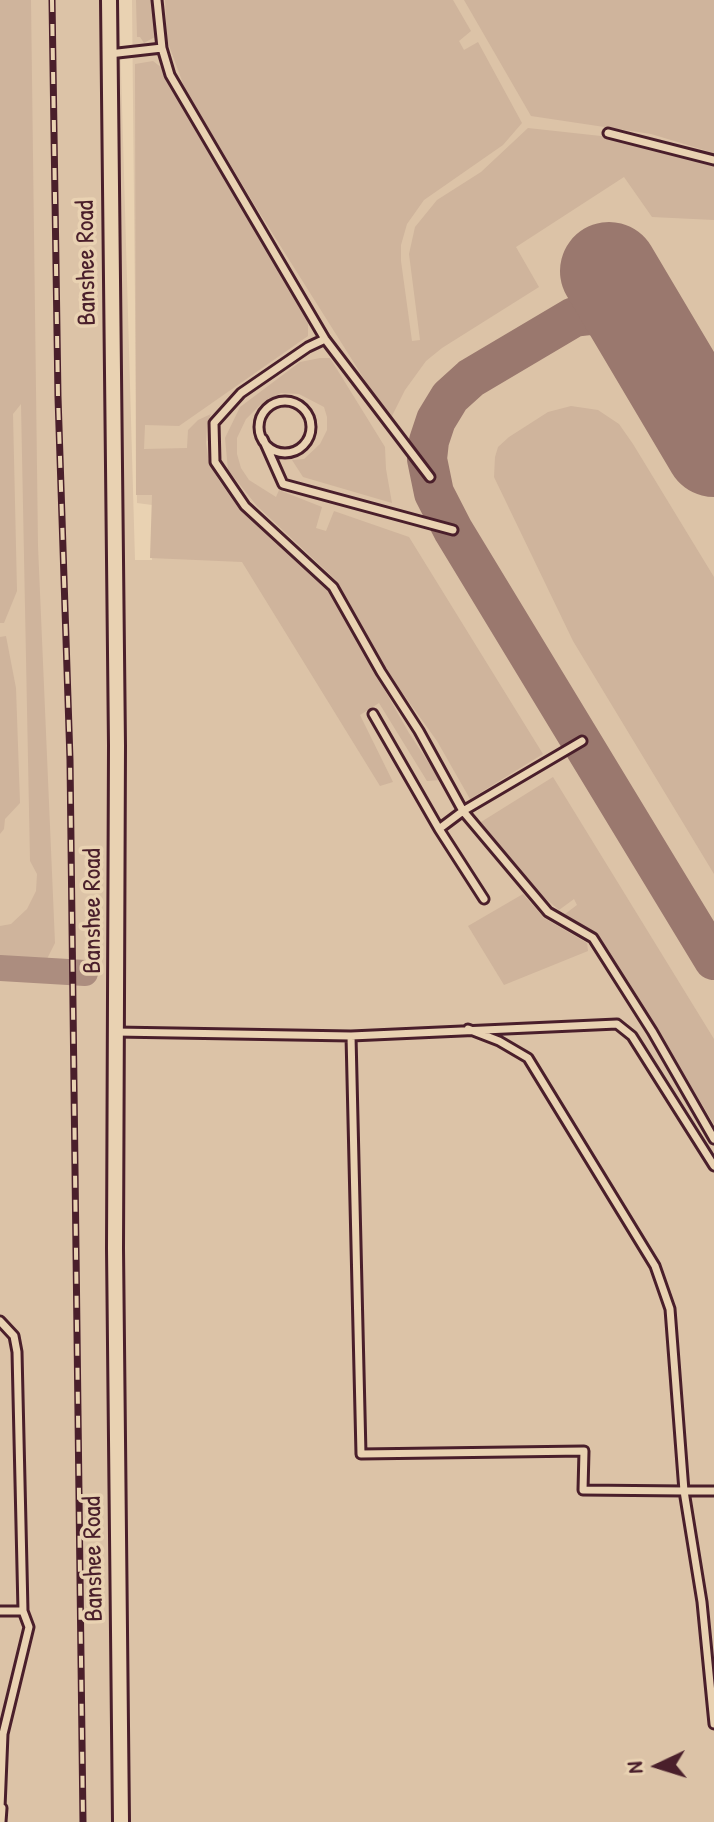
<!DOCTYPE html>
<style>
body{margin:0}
#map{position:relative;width:714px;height:1822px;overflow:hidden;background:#e9d2b2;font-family:"Patrick Hand",sans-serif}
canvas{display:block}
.north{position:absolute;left:618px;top:1726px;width:80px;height:80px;-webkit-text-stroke:6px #e9d2b2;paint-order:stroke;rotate:266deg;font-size:22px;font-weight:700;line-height:32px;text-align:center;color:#4a1f2b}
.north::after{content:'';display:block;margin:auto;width:28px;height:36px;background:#4a1f2b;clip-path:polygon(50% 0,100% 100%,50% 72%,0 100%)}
</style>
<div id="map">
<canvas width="714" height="1822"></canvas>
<div class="north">N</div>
</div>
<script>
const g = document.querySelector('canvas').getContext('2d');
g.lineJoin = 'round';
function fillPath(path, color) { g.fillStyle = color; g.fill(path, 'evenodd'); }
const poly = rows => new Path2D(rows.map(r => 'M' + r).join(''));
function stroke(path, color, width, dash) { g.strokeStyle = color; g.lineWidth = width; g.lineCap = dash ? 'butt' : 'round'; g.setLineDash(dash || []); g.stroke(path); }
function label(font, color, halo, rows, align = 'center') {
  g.font = font + ' "Patrick Hand",sans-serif'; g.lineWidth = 7; g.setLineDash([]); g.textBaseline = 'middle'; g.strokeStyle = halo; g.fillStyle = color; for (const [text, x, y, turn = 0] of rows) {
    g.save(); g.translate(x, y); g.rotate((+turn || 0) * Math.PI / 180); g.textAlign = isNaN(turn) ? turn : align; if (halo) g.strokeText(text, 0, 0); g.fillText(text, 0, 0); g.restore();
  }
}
fillPath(poly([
 [0,0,119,0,135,560,152,560,152,505,137,503,132,0,714,0,714,1822,0,1822]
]), '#dcc3a7');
fillPath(poly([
 [0,0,31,0,38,546,55,943,46,961,0,957,0,926,11,924,27,909,36,891,37,874,30,861,21,404,13,414,17,591,4,623,0,623],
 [136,0,154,0,155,37,144,43,140,37,137,37],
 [165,0,453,0,471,31,459,41,464,50,478,42,522,123,503,145,424,200,407,224,401,245,401,261,412,341,420,340,409,254,415,227,437,200,481,172,528,128,601,136,671,152,714,165,714,220,652,217,624,177,516,247,539,287,442,348,426,361,405,390,390,420,254,204,185,89,167,40],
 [464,0,714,0,714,153,651,134,531,116],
 [153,61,162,68,202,142,303,308,308,323,308,336,179,426,145,425,144,449,187,448,188,430,198,420,211,414,207,424,206,443,209,463,218,479,237,506,276,543,313,574,329,592,409,733,440,780,427,781,379,703,360,715,393,782,380,786,242,562,150,558,152,495,136,495,135,64],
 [320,358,330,358,385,447,386,469,392,503,303,477,292,460,304,459,320,444,327,430,327,417,324,407,299,394,281,393,261,404,246,419,237,438,237,454,241,468,249,480,276,497,279,490,322,507,316,528,326,531,334,511,409,537,543,754,470,799,437,741,391,677,337,581,257,506,228,470,225,438,240,407,300,362],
 [571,406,598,410,619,424,633,444,714,577,714,874,573,641,494,477,495,457,498,447,509,437,548,412],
 [6,636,16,688,20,803,5,819,4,829,0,834,0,637],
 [553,777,714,1039,714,1124,598,934,565,914,577,905,574,899,559,910,533,888,508,861,481,822],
 [523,894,544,918,587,943,588,951,504,985,468,926]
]), '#cfb49c');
stroke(poly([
 [0,968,85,973]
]), '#ac8d7f', 26);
stroke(poly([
 [649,338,630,325,606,317,591,315,574,317,471,378,450,397,436,420,429,441,427,459,434,493,453,530,714,960]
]), '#9a786e', 40);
stroke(poly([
 [609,271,714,448]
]), '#9a786e', 98);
const lane = poly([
 [157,0,162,48,170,75,325,339,430,477],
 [109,54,162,48],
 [608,133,714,160],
 [325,339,308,347,241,393,214,423,215,462,245,506,333,587,381,672,419,731,463,811,582,741],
 '259 427a26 26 0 1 1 52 0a26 26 0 1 1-52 0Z',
 [263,439,283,484,453,530],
 [373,714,439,829,463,811,548,912,593,938,652,1031,714,1139],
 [439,829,484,899],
 [468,1029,499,1041,528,1058,655,1266,670,1309,684,1491,714,1491],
 [116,1032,351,1036,361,1454,584,1451,583,1490,684,1491,702,1602,714,1724],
 [351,1036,617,1024,632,1036,714,1166],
 [0,1321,14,1336,17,1352,23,1611,0,1611],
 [0,1808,3,1734,29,1627,23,1611],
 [1,1822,2,1808]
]);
const street = poly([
 [109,0,117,745,115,1248,121,1822]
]);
stroke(lane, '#4a1f2b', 13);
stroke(street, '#4a1f2b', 20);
stroke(lane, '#e9d2b2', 7);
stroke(street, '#e9d2b2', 14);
const rail = poly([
 [52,0,58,397,70,760,83,1822]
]);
stroke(rail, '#4a1f2b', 7);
stroke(rail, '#e9d2b2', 4, [12]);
label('26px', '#4a1f2b', '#e9d2b2', [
 ["Banshee Road",87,263,-91],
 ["Banshee Road",93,911,-90],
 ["Banshee Road",94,1559,-91]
]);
</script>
